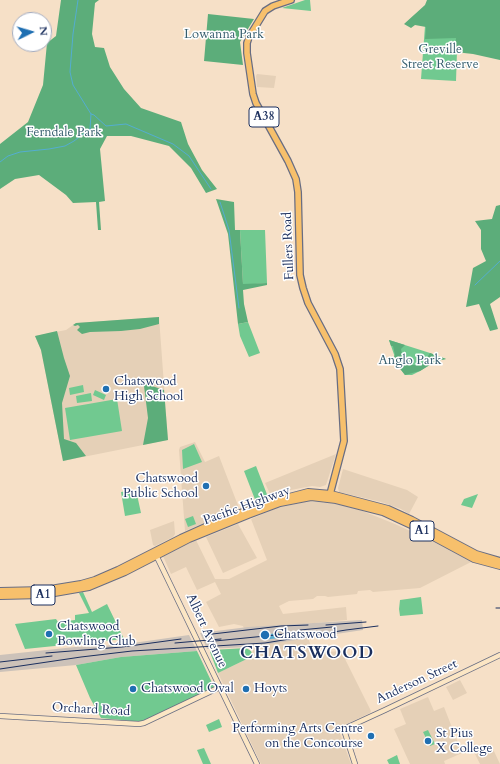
<!DOCTYPE html>
<style>
body{margin:0}
#map{position:relative;width:500px;height:764px;overflow:hidden;background:#f6e0c7;font-family:Cardo,serif}
canvas{display:block}
.north{position:absolute;left:12px;top:12px;width:40px;height:40px;box-sizing:border-box;background:#fff;border:1px solid #a4acbf;border-radius:50%;rotate:85deg;font-size:11px;font-weight:700;line-height:16px;text-align:center;color:#1b2f5e}
.north::after{content:'';display:block;margin:auto;width:14px;height:18px;background:#1f6fb2;clip-path:polygon(50% 0,100% 100%,50% 72%,0 100%)}
</style>
<div id="map">
<canvas width="500" height="764"></canvas>
<div class="north">N</div>
</div>
<script>
const g = document.querySelector('canvas').getContext('2d');
g.lineJoin = 'round';
function fillPath(path, color) { g.fillStyle = color; g.fill(path, 'evenodd'); }
const poly = rows => new Path2D(rows.map(r => 'M' + r).join(''));
function stroke(path, color, width, dash) { g.strokeStyle = color; g.lineWidth = width; g.lineCap = dash ? 'butt' : 'round'; g.setLineDash(dash || []); g.stroke(path); }
function label(font, color, halo, rows, align = 'center') {
  g.font = font + ' Cardo,serif'; g.lineWidth = 3; g.setLineDash([]); g.textBaseline = 'middle'; g.strokeStyle = halo; g.fillStyle = color; for (const [text, x, y, turn = 0] of rows) {
    g.save(); g.translate(x, y); g.rotate((+turn || 0) * Math.PI / 180); g.textAlign = isNaN(turn) ? turn : align; if (halo) g.strokeText(text, 0, 0); g.fillText(text, 0, 0); g.restore();
  }
}
fillPath(poly([
 [257,74,276,76,274,88,257,87,256,76],
 [159,317,168,440,63,461,41,350,35,336,66,330,76,323],
 [195,442,205,462,219,456,239,508,225,513,225,511,222,512,223,515,185,531,179,450,180,447],
 [336,454,326,485,320,487,312,486,291,490,271,496,265,483],
 [343,469,407,490,418,497,409,514,401,509,381,502,339,492,338,488],
 [310,501,336,504,360,510,395,524,430,540,471,562,420,588,373,592,370,590,358,591,357,594,328,597,325,596,317,596,313,599,289,601,279,606,283,614,346,607,347,620,304,624,313,653,341,651,371,711,370,713,338,728,351,764,261,764,218,673,251,657,255,657,243,626,234,624,219,627,206,602,221,594,215,582,197,590,186,567,171,574,163,556,196,540,215,579,229,579,267,560,251,519,277,508],
 [174,521,175,534,173,537,155,546,153,545,150,530],
 [238,524,257,558,223,573,206,537],
 [460,680,467,693,453,700,446,687],
 [428,697,434,711,444,707,462,753,444,761,445,764,410,764,394,729,406,724,400,709],
 [492,747,500,764,480,764,475,754]
]), '#e5d0b7');
fillPath(poly([
 [362,620,363,630,249,647,207,649,200,633,248,627],
 [189,635,197,651,121,657,76,665,0,672,0,655,75,647,119,645]
]), '#ccc2b9');
fillPath(poly([
 [305,0,310,0,311,11,282,8],
 [500,0,457,51,456,81,421,79,425,26],
 [240,230,265,230,267,283,243,285],
 [248,322,260,353,249,357,240,336,238,324],
 [389,340,430,353,446,359,436,361,420,371,412,375,405,375,398,366],
 [83,385,84,392,70,395,69,388],
 [95,390,106,395,104,400,93,395],
 [91,393,92,401,77,403,76,396],
 [117,399,122,431,70,440,65,408],
 [194,444,202,462,183,469,182,450],
 [256,466,268,497,256,502,244,471],
 [136,490,141,513,125,516,121,492],
 [478,494,472,508,461,505,464,499],
 [193,516,196,524,188,527,185,519],
 [83,592,92,612,107,604,124,639,25,649,15,624,56,619,58,622,75,620,75,615,89,613,79,593],
 [421,597,423,614,400,616,399,609,400,600],
 [246,648,251,651,252,654,251,657,218,673,210,652,212,650],
 [197,651,214,687,142,722,101,718,90,698,76,665,121,657],
 [219,719,222,727,209,732,206,725],
 [428,730,435,744,430,746,423,732],
 [204,748,211,764,203,764,197,750],
 [397,755,400,764,389,764,387,760]
]), '#71c990');
fillPath(poly([
 [61,0,99,0,95,3,92,34,95,47,104,48,110,67,124,89,141,108,181,122,188,144,202,170,217,189,206,193,191,168,169,146,131,136,107,136,100,149,105,201,99,202,101,230,98,230,96,202,73,203,66,195,39,175,15,179,0,189,0,144,28,122,43,85,47,43,56,36],
 [427,0,500,0,500,60,473,54,455,52,456,38,425,39,426,27,415,25,411,28,404,24,425,5],
 [208,14,254,19,240,42,243,65,204,61],
 [216,199,234,202,235,230,240,230,243,284,267,283,267,285,243,290,244,304,248,322,238,324,228,234],
 [500,205,500,297,490,304,498,329,490,331,479,304,466,307,473,268,486,261,481,249,481,230,475,221,492,219,496,206],
 [159,317,159,324,140,329,121,331,90,332,82,334,77,330,80,327,78,325,75,326,73,325,76,323],
 [57,331,64,358,70,376,62,403,64,439,76,443,86,456,63,461,41,350,35,336],
 [389,340,405,345,401,349,402,354,400,361,408,365,418,365,423,364,430,353,446,359,436,361,420,371,405,375,398,366,394,356,395,355,393,346,391,346],
 [146,384,164,390,168,440,143,445,148,418,144,386]
]), '#5cad7a');
fillPath(poly([
 [279,633,279,638,262,640,261,635]
]), '#54add1');
stroke(poly([
 [78,0,73,34,70,72,73,85,91,114,94,115,106,126,126,124,173,144,189,156,211,189],
 [0,162,8,156,20,152,49,149,65,146,74,141,90,129,91,114],
 [220,202,229,230,239,308],
 [475,285,500,261]
]), '#54add1', 1);
const secondary = poly([
 [156,555,257,764],
 [0,716,139,724,144,723,220,687],
 [355,764,345,733,348,727,385,710,500,655]
]);
const primary = poly([
 [291,0,273,6,265,11,249,37,247,43,247,53,253,94,256,103,288,161,296,179,298,192,300,275,303,288,308,303,335,354,340,369,344,441,329,498]
]);
const highway = poly([
 [0,591,44,590,81,584,95,580,118,570,181,538,221,520,270,502,308,492,331,494,388,509,412,520,476,554,500,561],
 [0,596,43,595,89,587,125,572,189,539,248,515,280,503,311,497,336,500,383,512,411,525,474,559,500,566]
]);
stroke(secondary, '#686d83', 6);
stroke(primary, '#686d83', 8);
stroke(highway, '#686d83', 8);
stroke(secondary, '#fce6c4', 4.5);
stroke(primary, '#f7c06c', 5.5);
stroke(highway, '#f7c06c', 6);
stroke(poly([
 [496,608,500,608],
 [326,625,366,622],
 [300,630,332,627],
 [204,635,281,626,308,625],
 [215,641,306,632],
 [175,643,221,639],
 [46,653,122,647,181,639],
 [0,662,52,656],
 [0,669,81,657,132,651,265,643,346,630,378,626]
]), '#1b2f5e', 1);
for (const [x, y, r, color] of [
 [106,389,4,"#1f6fb2"],
 [206,486,4,"#1f6fb2"],
 [49,634,4,"#1f6fb2"],
 [265,635,5,"#1f6fb2"],
 [133,689,4,"#1f6fb2"],
 [246,689,4,"#1f6fb2"],
 [371,736,4,"#1f6fb2"],
 [428,741,4,"#1f6fb2"]
]) { const dot = new Path2D(); dot.arc(x, y, r, 0, 2 * Math.PI); g.fillStyle = color; g.fill(dot); stroke(dot, '#fff', 1.5); }
for (const [x, y, w] of [
 [264,117,30],
 [422,531,24],
 [43,595,24]
]) { const box = new Path2D(); box.roundRect(x - w / 2, y - 10, w, 20, 3); g.fillStyle = '#fff'; g.fill(box); stroke(box, '#1b2f5e', 1); }
label('bold 12px', '#1b2f5e', null, [
 ["A38",264,117],
 ["A1",422,531],
 ["A1",43,595]
]);
label('13px', '#355d6d', '#fff', [
 ["Lowanna Park",224,35],
 ["Greville",440,50],
 ["Street Reserve",440,65],
 ["Ferndale Park",64,133],
 ["Anglo Park",410,361]
]);
label('13px', '#1b2f5e', '#fff', [
 ["Fullers Road",289,246,-92],
 ["Pacific Highway",247,506,-20],
 ["Albert Avenue",206,631,65],
 ["Anderson Street",417,682,-25],
 ["Orchard Road",91,710,3]
]);
label('13px', '#1b2f5e', '#fff', [
 ["Chatswood",114,382],
 ["High School",114,397],
 ["Chatswood",198,479,"right"],
 ["Public School",198,494,"right"],
 ["Chatswood",57,627],
 ["Bowling Club",57,642],
 ["Chatswood",274,635],
 ["Chatswood Oval",141,689],
 ["Hoyts",254,689],
 ["Performing Arts Centre",363,729,"right"],
 ["on the Concourse",363,744,"right"],
 ["St Pius",436,734],
 ["X College",436,749]
], 'left');
g.letterSpacing = '1px';
label('bold 17px', '#1b2f5e', '#fff', [
 ["CHATSWOOD",307,654]
]);
g.letterSpacing = '0px';
</script>
